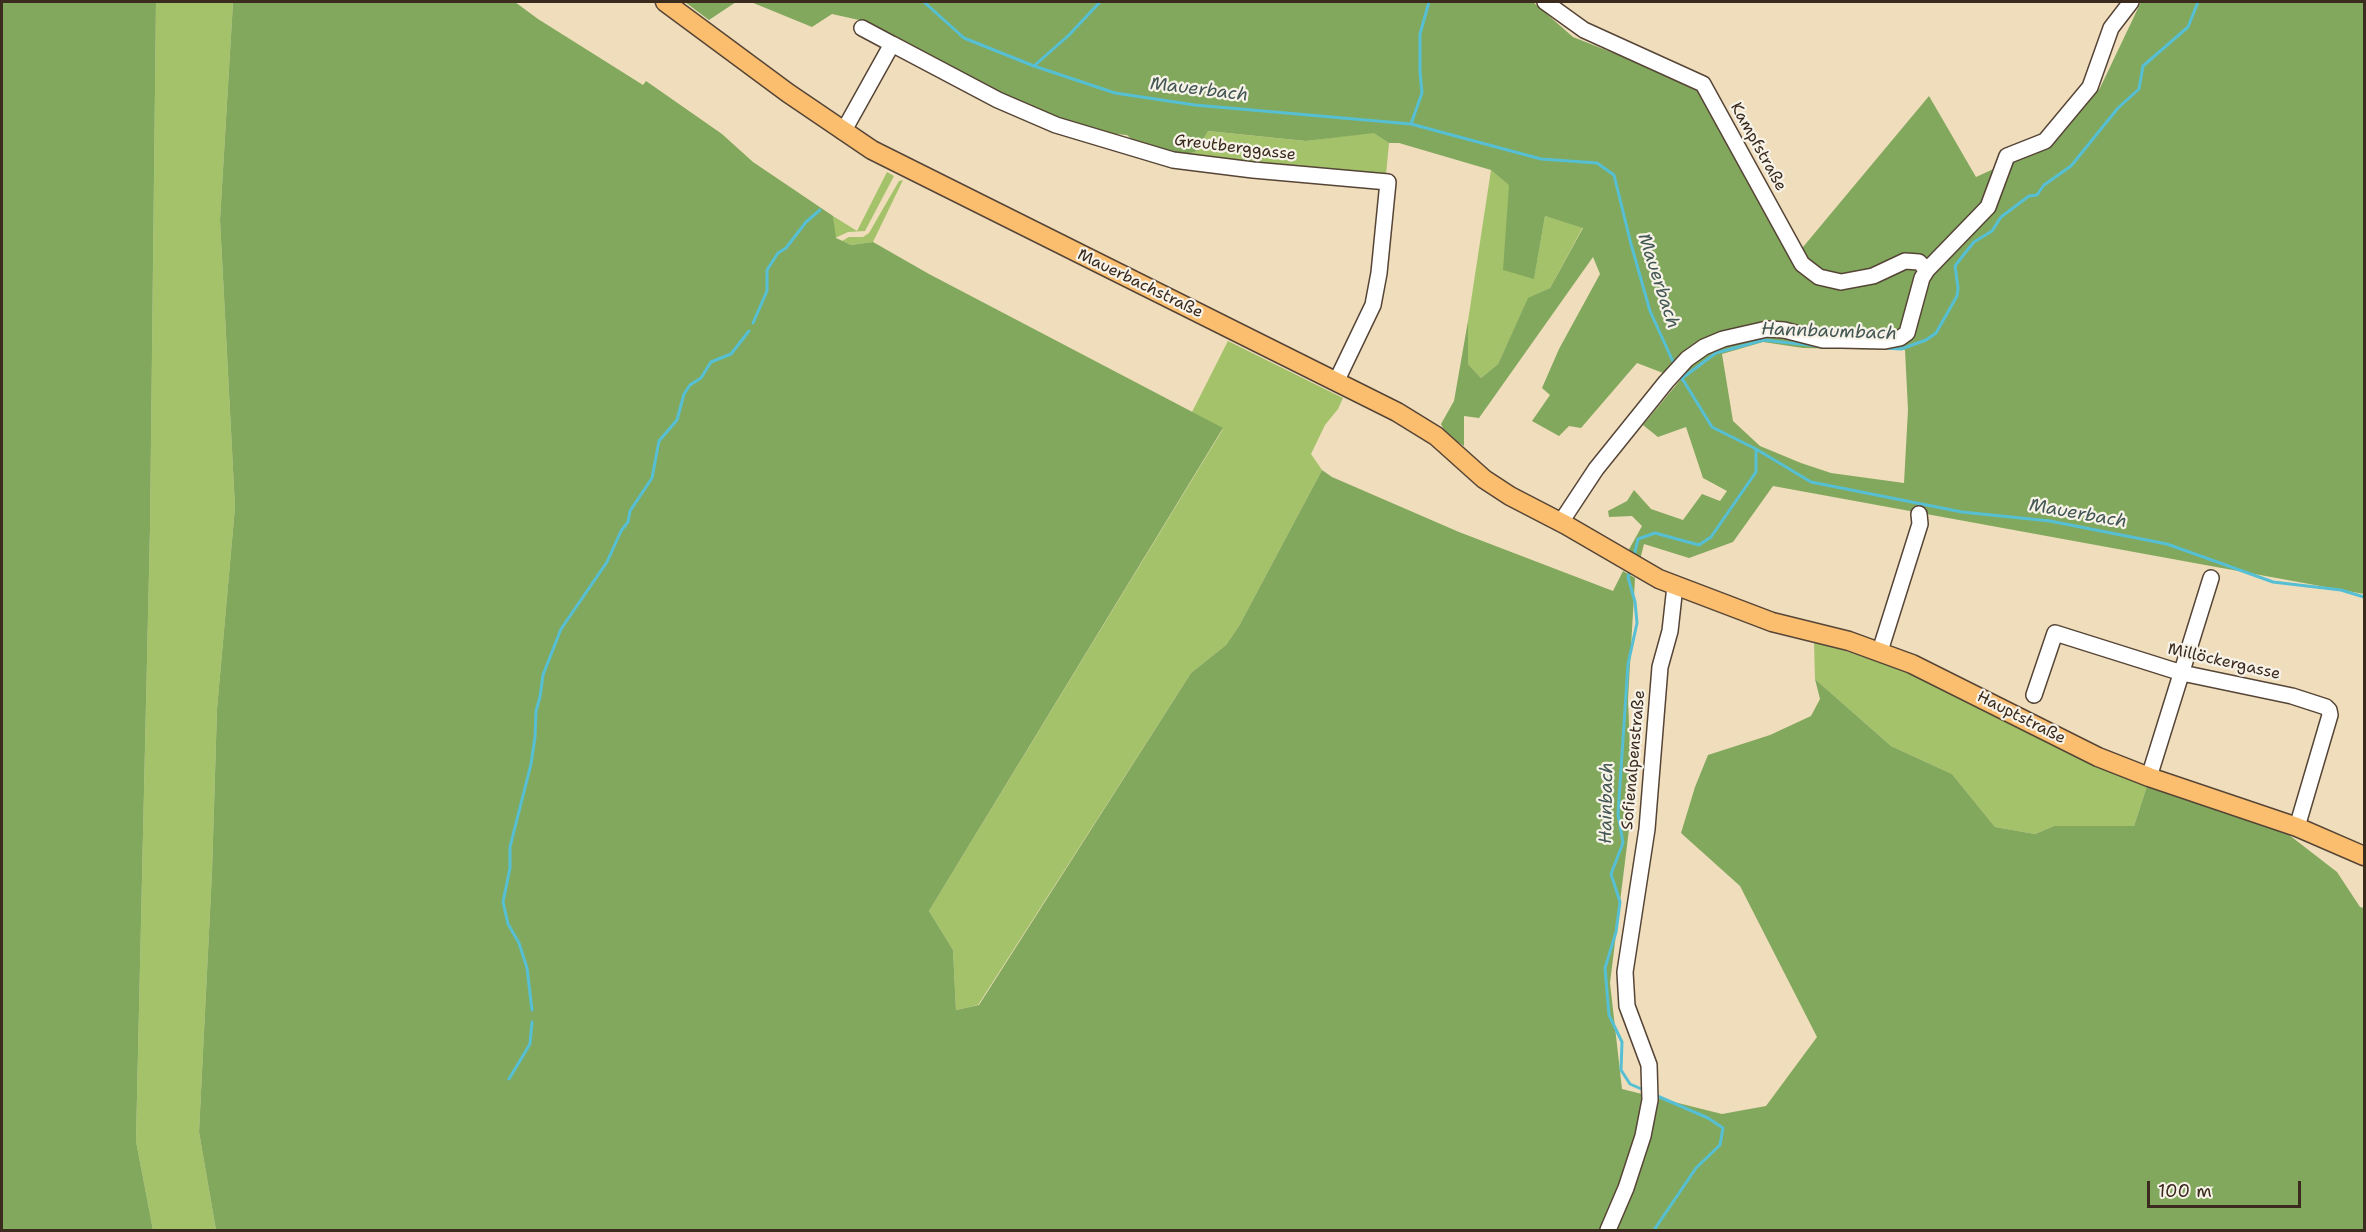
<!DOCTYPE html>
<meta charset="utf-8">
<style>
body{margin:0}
#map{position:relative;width:2366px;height:1232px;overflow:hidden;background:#efddbc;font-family:"Shantell Sans",sans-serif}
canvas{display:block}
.frame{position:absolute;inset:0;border:3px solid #3b2a1e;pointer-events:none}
.scale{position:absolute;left:2147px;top:1181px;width:154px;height:27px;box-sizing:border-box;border:3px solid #3b2a1e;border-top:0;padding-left:8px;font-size:18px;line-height:21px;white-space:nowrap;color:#3b2a1e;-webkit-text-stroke:4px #f7f3e8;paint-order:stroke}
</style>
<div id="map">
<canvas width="2366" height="1232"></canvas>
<div class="frame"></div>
<div class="scale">100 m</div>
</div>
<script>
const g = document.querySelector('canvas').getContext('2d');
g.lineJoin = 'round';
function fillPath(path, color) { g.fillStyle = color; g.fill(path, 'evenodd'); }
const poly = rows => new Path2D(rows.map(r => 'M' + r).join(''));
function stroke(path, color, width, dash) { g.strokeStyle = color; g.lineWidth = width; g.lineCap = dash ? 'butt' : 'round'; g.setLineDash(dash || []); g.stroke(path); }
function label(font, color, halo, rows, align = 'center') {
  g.font = font + ' "Shantell Sans",sans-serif'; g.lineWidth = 4.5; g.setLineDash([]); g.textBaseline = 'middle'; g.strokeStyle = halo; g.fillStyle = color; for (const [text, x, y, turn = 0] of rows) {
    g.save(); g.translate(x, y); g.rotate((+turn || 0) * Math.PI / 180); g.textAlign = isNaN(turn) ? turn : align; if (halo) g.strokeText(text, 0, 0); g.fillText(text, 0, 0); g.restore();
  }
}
fillPath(poly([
 [156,2,233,2,220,220,235,507,217,709,212,872,199,1132,216,1230,153,1230,136,1141,150,529],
 [1207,131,1306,141,1374,132,1389,143,1386,175,1175,157,1195,152],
 [1491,170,1509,184,1534,278,1545,216,1583,227,1550,288,1528,299,1498,364,1481,378,1468,364,1468,321],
 [887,172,894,176,865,231,848,232,835,238,833,216,857,231],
 [903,180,873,242,851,245,842,241,849,237,863,237,869,233,899,181],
 [1228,341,1343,398,1338,409,1325,425,1311,454,1322,470,1239,626,1226,645,1191,673,978,1005,956,1010,953,950,929,911,1223,429,1192,412],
 [1814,641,1927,677,2148,783,2134,826,2054,826,2035,834,1995,827,1952,774,1891,746,1815,679]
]), '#a3c26a');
fillPath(poly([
 [2,2,156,2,150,529,136,1141,153,1230,2,1230],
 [233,2,515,2,538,19,643,85,646,81,722,134,753,162,833,216,836,238,851,245,873,242,929,274,1223,428,929,911,953,950,956,1010,979,1005,1191,673,1226,645,1239,626,1322,470,1332,477,1459,532,1613,591,1623,571,1635,578,1628,699,1632,805,1610,983,1622,1089,1722,1114,1766,1106,1817,1037,1740,886,1681,833,1695,787,1708,755,1770,735,1811,716,1820,699,1815,679,1891,746,1952,774,1995,827,2035,834,2054,826,2134,826,2148,783,2284,831,2337,872,2360,907,2364,908,2364,1230,216,1230,199,1132,212,872,217,709,235,507,220,220],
 [685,2,736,2,709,20],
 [751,2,1533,2,1573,37,1699,87,1793,259,1929,96,1976,177,2057,140,2100,88,2141,2,2364,2,2364,594,1773,486,1733,542,1689,558,1644,544,1640,560,1627,553,1642,526,1632,516,1609,517,1608,511,1627,501,1634,490,1651,509,1683,520,1702,494,1720,501,1727,491,1703,478,1686,427,1658,437,1643,425,1686,373,1679,361,1663,373,1637,363,1581,428,1569,426,1559,436,1532,421,1550,395,1542,388,1559,349,1600,274,1593,257,1479,418,1464,416,1464,446,1446,434,1441,424,1454,401,1468,321,1468,364,1481,378,1498,364,1528,298,1550,288,1583,228,1545,216,1534,279,1503,270,1509,185,1491,170,1399,143,1389,143,1374,133,1306,141,1208,131,1195,152,1175,157,1139,146,1127,135,1104,133,1045,115,963,76,859,20,832,14,812,27],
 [1763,342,1803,348,1905,350,1908,410,1904,483,1831,473,1801,463,1760,446,1733,421,1722,354]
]), '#82a85e');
stroke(poly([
 [924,2,964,38,1034,66,1115,93,1195,105,1411,124,1541,159,1597,163,1614,175,1631,244,1650,311,1675,366],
 [1035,65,1069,35,1100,2],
 [1411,124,1422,93,1420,71,1420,34,1429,2],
 [753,323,767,291,767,270,778,253,786,248,806,222,820,210],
 [1884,348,1901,349,1926,340,1936,333,1957,296,1958,288,1955,266,1965,253,1974,242,1992,231,2001,217,2029,196,2037,195,2044,185,2071,166,2118,108,2139,89,2143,66,2188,27,2198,2],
 [1680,375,1712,427,1756,449,1811,482,1962,512,2050,521,2167,544,2273,582,2341,590,2364,597],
 [1681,379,1716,353,1764,340,1817,346],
 [1634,556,1638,539,1655,533,1699,545,1711,537,1756,472,1756,449],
 [1630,571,1628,577,1635,602,1637,623,1628,664,1618,814,1623,843,1611,874,1620,902,1616,932,1605,968,1609,1015,1622,1042,1621,1070,1630,1084,1646,1091],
 [532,1010,527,968,519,943,508,924,503,902,510,868,510,847,531,764,535,737,536,711,540,697,543,675,561,629,607,562,621,531,628,522,630,511,652,478,659,441,677,420,684,394,690,385,701,378,711,362,731,354,749,331],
 [509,1079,530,1044,532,1022],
 [1654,1230,1696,1168,1720,1145,1723,1128,1708,1118,1655,1095]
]), '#56bfd3', 3);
const minor = poly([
 [1545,2,1584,30,1703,84,1802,264,1819,277,1841,282,1873,276,1905,261,1919,262,1927,270],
 [862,28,892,44],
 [843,132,892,44,998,100,1056,125,1173,160,1253,170,1388,182,1379,273,1373,305,1336,382],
 [1561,522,1596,469,1666,382,1687,359,1704,347,1723,339,1767,329,1784,330,1823,340,1841,340,1885,341,1900,338,1907,333,1922,278,1927,270,1988,207,2007,156,2045,141,2090,87,2111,28,2131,2],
 [1880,651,1920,524,1919,514],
 [2034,695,2055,633,2182,673,2292,696,2326,707,2329,710,2330,715,2297,827],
 [2149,777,2211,578],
 [1608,1230,1626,1188,1643,1136,1650,1100,1649,1065,1627,1006,1625,972,1647,829,1660,667,1670,631,1675,586]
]);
const major = poly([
 [665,2,788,93,872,150,1397,412,1436,436,1484,479,1510,496,1566,525,1659,579,1772,622,1849,641,1912,664,2098,757,2149,777,2297,827,2364,856]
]);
stroke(minor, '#564536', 18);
stroke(major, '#564536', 21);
stroke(minor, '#fff', 15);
stroke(major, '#fabe6e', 18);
label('16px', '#3b2a1e', '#f7f3e8', [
 ["Kampfstraße",1758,147,61],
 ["Greutberggasse",1235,148,7],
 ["Mauerbachstraße",1140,284,26],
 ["Millöckergasse",2224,662,13],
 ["Hauptstraße",2021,718,27],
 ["Sofienalpenstraße",1634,760,-85]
]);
label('italic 18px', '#435754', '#f7f3e8', [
 ["Mauerbach",1199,90,7],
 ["Mauerbach",1658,281,72],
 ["Hannbaumbach",1829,332,2],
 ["Mauerbach",2078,514,10],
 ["Hainbach",1607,803,-89]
]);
</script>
